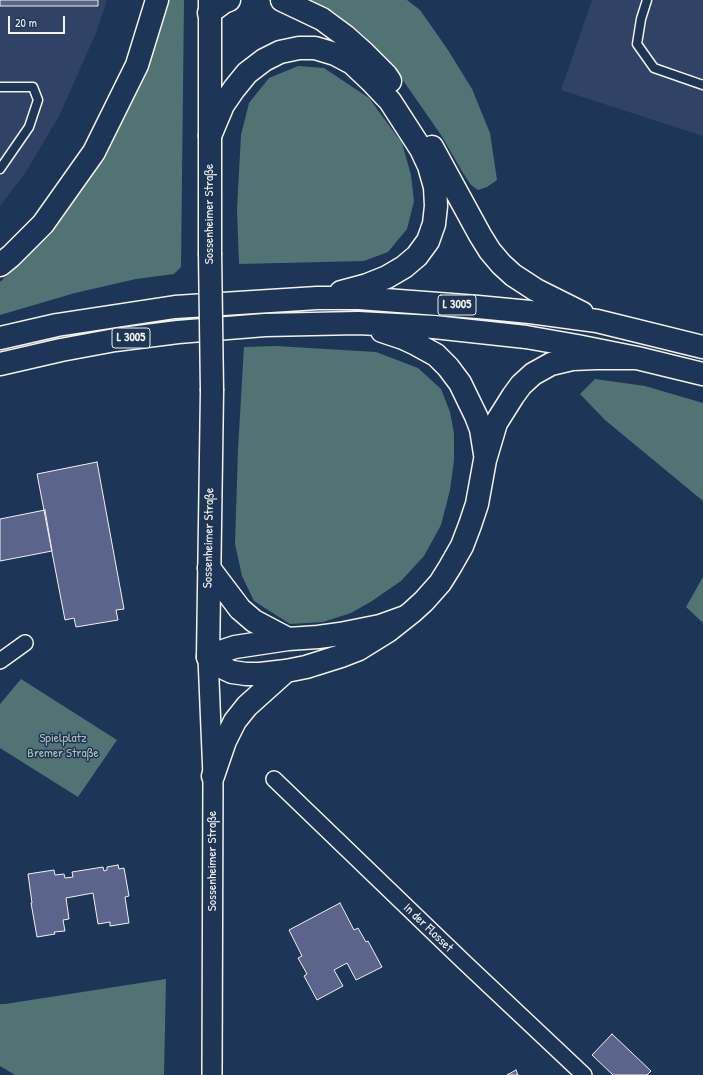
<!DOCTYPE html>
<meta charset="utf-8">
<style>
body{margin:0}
#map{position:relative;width:703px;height:1075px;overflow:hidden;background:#1d3557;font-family:"Patrick Hand",sans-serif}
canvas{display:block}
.scale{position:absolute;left:8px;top:16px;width:57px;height:18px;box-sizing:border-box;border:2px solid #f4f1e8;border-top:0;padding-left:5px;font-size:12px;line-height:14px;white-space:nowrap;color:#f4f1e8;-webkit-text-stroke:3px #1d3557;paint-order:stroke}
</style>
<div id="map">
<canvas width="703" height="1075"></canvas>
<div class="scale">20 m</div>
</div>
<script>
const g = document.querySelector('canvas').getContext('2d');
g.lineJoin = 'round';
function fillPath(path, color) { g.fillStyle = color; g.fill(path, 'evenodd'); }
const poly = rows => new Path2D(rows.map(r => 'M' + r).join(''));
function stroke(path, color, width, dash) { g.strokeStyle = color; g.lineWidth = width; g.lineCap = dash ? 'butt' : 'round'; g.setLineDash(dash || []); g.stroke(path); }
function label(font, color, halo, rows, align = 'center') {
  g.font = font + ' "Patrick Hand",sans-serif'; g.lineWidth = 3; g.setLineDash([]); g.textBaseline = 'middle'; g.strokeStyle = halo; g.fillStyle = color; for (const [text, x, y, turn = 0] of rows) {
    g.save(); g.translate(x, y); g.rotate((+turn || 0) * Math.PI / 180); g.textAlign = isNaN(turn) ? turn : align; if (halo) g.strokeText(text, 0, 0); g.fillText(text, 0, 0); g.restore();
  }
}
fillPath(poly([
 [0,0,107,0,96,33,59,116,26,172,0,206],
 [592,0,703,0,703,136,561,90]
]), '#304366');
fillPath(poly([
 [167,0,184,0,181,267,174,274,136,279,75,293,0,315,0,282,51,234,106,156,149,68],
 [311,0,407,0,420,10,448,50,472,89,490,133,497,180,487,187,478,190,471,185,463,173,441,135,400,76,363,35,334,12],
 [298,66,324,68,369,98,402,143,411,175,414,201,407,229,388,252,364,261,239,264,237,209,241,135,249,103,269,78],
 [276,346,376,352,418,368,441,389,450,412,454,433,454,460,450,490,441,525,424,556,401,581,372,601,351,613,323,622,290,624,254,601,242,576,235,544,238,449,244,347],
 [595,379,645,386,703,403,703,501,605,420,580,394],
 [703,577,703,623,686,607],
 [21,679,117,740,78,797,0,748,0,704],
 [166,979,164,1075,15,1075,0,1066,0,1004,5,1004]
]), '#527373');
const building = poly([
 [0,0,98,0,98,6,0,6,0,0],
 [97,462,124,609,116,610,118,620,76,627,74,618,65,620,37,474,97,462],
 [45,510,52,551,0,561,0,519,45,510],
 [118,865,119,869,124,868,129,896,125,897,129,923,110,926,110,922,98,924,93,893,66,898,69,919,63,920,65,931,54,932,55,934,37,937,31,903,32,903,28,874,54,870,55,875,64,874,65,878,73,877,72,872,103,867,104,871,107,870,107,867,118,865],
 [340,903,354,930,358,928,366,942,368,941,382,967,356,980,347,963,334,970,343,986,317,1000,304,976,307,974,298,958,302,956,289,930,340,903],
 [612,1034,651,1071,647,1075,613,1075,592,1055,612,1034],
 [516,1070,518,1075,507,1075,516,1070]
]);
fillPath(building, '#5b648a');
stroke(building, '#f4f1e8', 1);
const service = poly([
 [647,0,641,19,637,44,654,68,703,85],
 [0,87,33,87,38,100,29,127,0,169]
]);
const minor = poly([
 [0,661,25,643],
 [274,779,464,962,584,1075]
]);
const tertiary = poly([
 [208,657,213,776,212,1075]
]);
const secondary = poly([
 [210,0,210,253],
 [208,657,212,391]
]);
const trunk = poly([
 [282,0,322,19,345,36,364,53,386,75,390,81],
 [209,13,224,2,229,0],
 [210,136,223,105,234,89,247,73,264,60,280,52,299,48,315,48,335,54,352,63,371,81,390,101,421,149,429,166,435,187,436,206,434,224,428,241,417,256,404,267,387,277,367,285,341,292],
 [432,147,480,235,490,251,501,264,513,275,536,290,582,313],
 [0,265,11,256,43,224,94,152,137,65,157,0],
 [382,331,403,338,416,344,436,355,448,367,460,383,476,416,481,429,485,454],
 [0,338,57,325,175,307,317,298,359,298,478,307,530,312,597,321,703,347],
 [0,364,61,350,115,340,178,332,265,325,358,323,434,327,526,337,577,346,637,358,703,374],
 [209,568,240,609,254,621,288,639],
 [405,617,380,626,340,634,318,637,288,639,235,647,214,654,208,657,219,666,232,672,246,674,260,674,286,671,306,667,341,656,359,649,388,631,412,612,424,601,440,583,450,567,462,546,470,525,477,504,485,460,496,423,513,396,521,385,533,374,551,364,572,359,596,358,637,358],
 [213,776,225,741,235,721,247,706,286,671]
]);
stroke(service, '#f4f1e8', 11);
stroke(minor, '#f4f1e8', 18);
stroke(tertiary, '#f4f1e8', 22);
stroke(secondary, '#f4f1e8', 25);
stroke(trunk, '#f4f1e8', 25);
stroke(service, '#1d3557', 8);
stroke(minor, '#1d3557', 15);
stroke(tertiary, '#1d3557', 19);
stroke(secondary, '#1d3557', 22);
stroke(trunk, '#1d3557', 22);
const secondaryBridge = poly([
 [210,253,212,391]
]);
stroke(secondaryBridge, '#f4f1e8', 25, []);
stroke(secondaryBridge, '#1d3557', 22);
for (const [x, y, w] of [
 [457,305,38],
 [131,338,38]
]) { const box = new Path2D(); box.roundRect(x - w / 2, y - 10, w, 20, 3); g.fillStyle = '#1d3557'; g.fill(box); stroke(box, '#f4f1e8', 1); }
label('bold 12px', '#f4f1e8', null, [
 ["L 3005",457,305],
 ["L 3005",131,338]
]);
label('13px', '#f4f1e8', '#1d3557', [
 ["Sossenheimer Straße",210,214,-90],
 ["Sossenheimer Straße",209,538,-89],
 ["Sossenheimer Straße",213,861,-90],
 ["In der Flosset",428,928,44]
]);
label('13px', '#b3bfb9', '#1d3557', [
 ["Spielplatz",63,739],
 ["Bremer Straße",63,754]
]);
</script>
